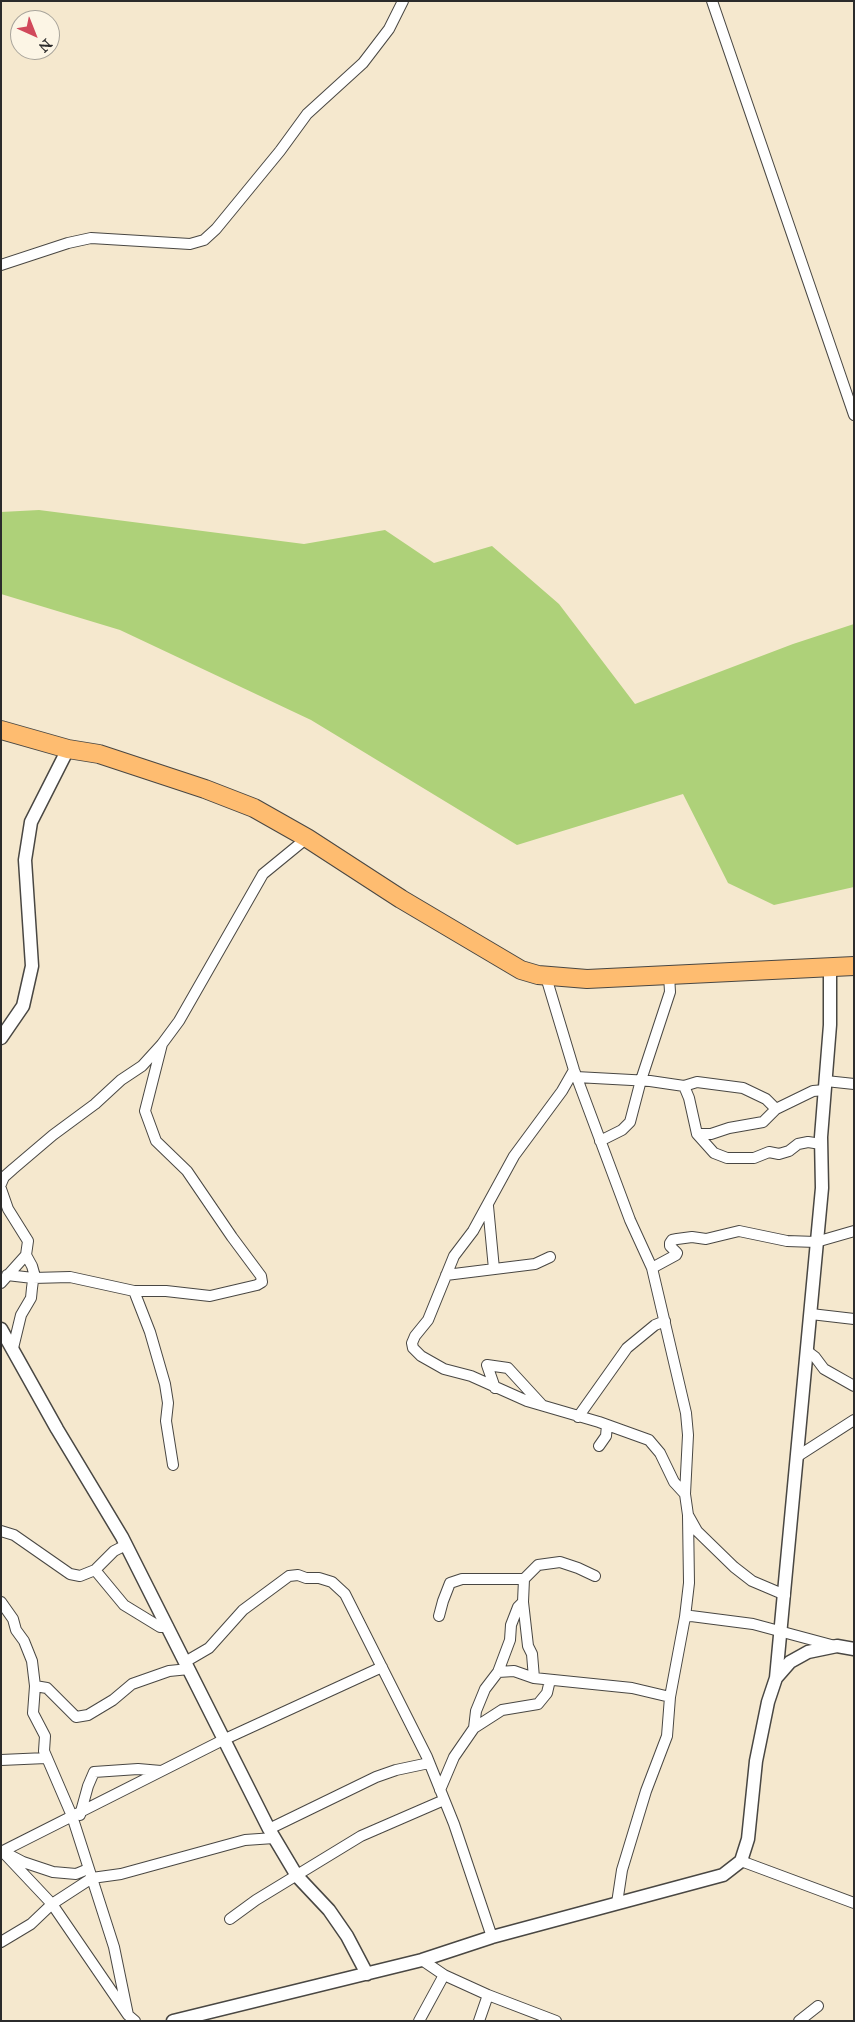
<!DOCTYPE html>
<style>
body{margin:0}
#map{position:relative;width:855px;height:2022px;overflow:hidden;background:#f5e8ce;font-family:"IM FELL Great Primer",serif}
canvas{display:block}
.frame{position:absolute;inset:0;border:2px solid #2b2b2b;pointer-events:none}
.north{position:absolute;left:10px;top:10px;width:50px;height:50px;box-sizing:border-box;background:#fcf5e5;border:1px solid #a8a49b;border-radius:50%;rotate:136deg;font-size:14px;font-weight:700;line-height:20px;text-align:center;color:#2b2b2b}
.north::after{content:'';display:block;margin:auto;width:18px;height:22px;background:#d1495b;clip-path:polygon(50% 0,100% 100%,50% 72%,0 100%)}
</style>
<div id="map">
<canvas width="855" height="2022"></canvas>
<div class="frame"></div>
<div class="north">N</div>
</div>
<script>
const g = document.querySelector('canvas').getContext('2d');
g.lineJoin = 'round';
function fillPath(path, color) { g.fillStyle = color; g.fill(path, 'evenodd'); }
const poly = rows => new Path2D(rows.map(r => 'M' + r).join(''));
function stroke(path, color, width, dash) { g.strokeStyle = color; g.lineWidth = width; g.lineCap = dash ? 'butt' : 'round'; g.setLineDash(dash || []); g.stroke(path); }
fillPath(poly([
 [39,510,304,544,385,530,434,563,492,546,559,604,635,704,793,644,854,624,854,887,774,905,728,883,683,794,517,845,311,720,120,630,1,594,1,512]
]), '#aed179');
const minor = poly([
 [712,1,854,415],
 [1,265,68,243,91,238,190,244,204,240,216,229,280,151,307,114,363,63,389,29,403,1],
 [546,977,574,1070,630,1220,652,1268,686,1413,688,1435,685,1494,688,1515,697,1531,734,1567,752,1581,785,1595],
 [574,1070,562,1091,514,1156,473,1231,454,1256,428,1320,415,1336,412,1343,413,1348,421,1356,444,1369,471,1376,527,1401,599,1422,649,1440,660,1453,674,1482,685,1494],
 [576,1077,650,1081,684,1086,697,1082,743,1088,766,1099,776,1109],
 [826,1081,854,1084],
 [684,1086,689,1098,697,1134,714,1153,727,1158,754,1158,769,1152,779,1154,789,1151,798,1144,808,1142,821,1144],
 [697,1134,711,1134,729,1128,763,1122,776,1109,813,1091,825,1090],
 [600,1141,622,1130,630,1122,641,1080,670,992,669,975],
 [1,1184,4,1177,13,1169,53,1135,95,1104,121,1080,142,1066,162,1044,179,1021,263,874,307,838],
 [1,1189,8,1209,28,1241,26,1255,1,1283],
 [488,1206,494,1269],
 [652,1268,676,1255,677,1253,670,1246,670,1243,672,1240,677,1239,692,1237,706,1239,739,1231,787,1241,816,1242,854,1231],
 [7,1275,33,1278,70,1277,134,1291,166,1291,210,1296,257,1285,262,1282,261,1276,232,1237,187,1171,156,1141,145,1111,162,1044],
 [446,1275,535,1264,550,1257],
 [134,1291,150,1332,165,1384,168,1403,166,1421,173,1465],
 [811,1314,854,1319],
 [13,1348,21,1315,31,1298,32,1288,34,1273,32,1266,26,1255],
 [807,1351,815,1357,824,1369,854,1386],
 [495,1388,487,1365,508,1368,542,1405],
 [578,1417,627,1348,655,1325,665,1321],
 [599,1446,606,1436,607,1425],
 [798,1456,854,1420],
 [688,1516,689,1583,685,1617,691,1616,753,1624,835,1646],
 [1,1531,14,1535,70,1574,80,1576,95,1570,114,1551,126,1545],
 [95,1570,124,1605,160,1627,168,1627],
 [524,1579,523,1602,528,1646,532,1654,534,1678],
 [1,1602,13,1619,16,1630,24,1641,32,1661,35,1686],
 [439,1616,443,1601,450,1583,462,1579,524,1579,538,1565,560,1562,578,1568,595,1576],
 [185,1662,209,1648,243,1610,289,1576,298,1575,306,1578,319,1578,332,1582,345,1594,427,1757,454,1824,492,1937],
 [498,1672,510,1640,511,1625,518,1607,523,1602],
 [474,1728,476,1711,485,1689,498,1672,514,1671,534,1678,632,1688,670,1697],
 [1,1760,46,1758],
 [440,1790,454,1757,474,1728,502,1710,538,1704,547,1693,550,1680],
 [80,1815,88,1786,94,1772,138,1769,161,1771],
 [269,1829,376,1777,396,1770,429,1763],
 [1,1852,223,1740,382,1667],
 [741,1861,854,1903],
 [88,1869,76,1874,53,1872,23,1862,2,1851,52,1904,128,2015,135,2021],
 [617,1903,622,1870,646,1791,667,1736,670,1697,685,1617],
 [230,1919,256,1900,361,1836,444,1800],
 [1,1942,31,1924,52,1904,92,1878,121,1874,245,1840,274,1838],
 [422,1960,444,1975,488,1995,556,2021],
 [128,2015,114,1947,72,1816,44,1751,45,1736,33,1713,35,1686,47,1688,76,1717,88,1715,113,1700,132,1684,169,1671,189,1669],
 [419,2021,444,1975],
 [479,2021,488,1995],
 [799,2021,818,2006]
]);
const tertiary = poly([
 [1,1038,23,1006,32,966,25,860,31,822,68,749],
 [1,1329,57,1429,122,1537,269,1829,297,1876,329,1910,347,1936,367,1974],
 [776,1678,822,1188,821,1137,830,1025,830,967],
 [173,2021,422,1960,492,1937,723,1875,741,1861,748,1839,756,1761,768,1702,776,1678,790,1662,808,1652,837,1646,854,1649]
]);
const trunk = poly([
 [1,730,68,749,99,754,205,789,254,808,307,838,401,899,521,970,538,975,587,979,854,966]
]);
stroke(minor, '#494743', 12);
stroke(tertiary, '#494743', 15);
stroke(trunk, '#494743', 20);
stroke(minor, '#fff', 10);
stroke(tertiary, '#fff', 12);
stroke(trunk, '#febc70', 18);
</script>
